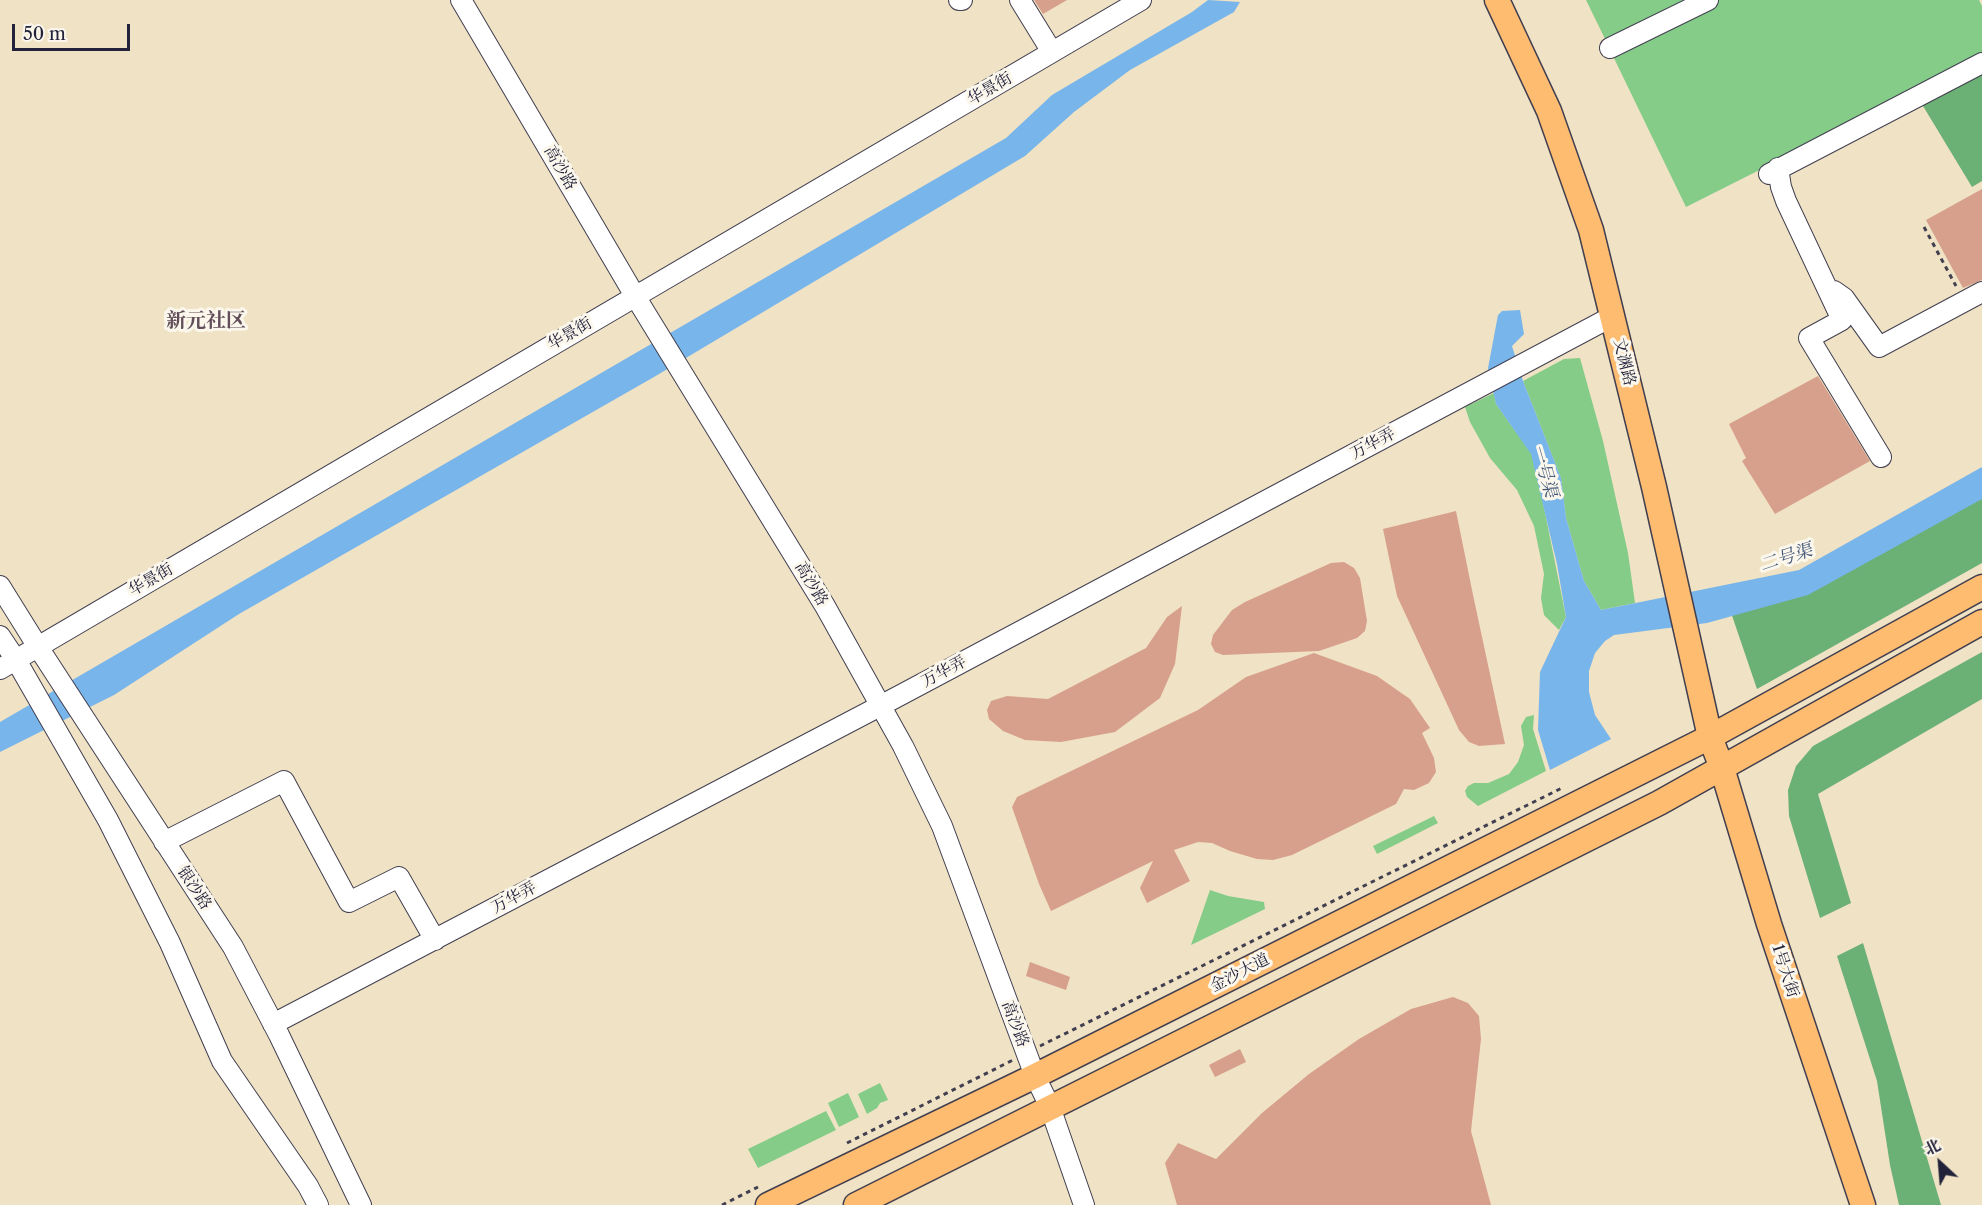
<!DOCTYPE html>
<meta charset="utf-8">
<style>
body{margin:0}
#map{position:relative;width:1982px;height:1205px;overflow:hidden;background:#f0e2c4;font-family:"Libre Caslon Text","Noto Serif SC",serif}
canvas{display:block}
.north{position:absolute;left:1910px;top:1133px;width:60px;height:60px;-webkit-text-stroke:4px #fbf7ec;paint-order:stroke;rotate:334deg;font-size:16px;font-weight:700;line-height:24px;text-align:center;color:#22223b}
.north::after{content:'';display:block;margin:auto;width:21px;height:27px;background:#22223b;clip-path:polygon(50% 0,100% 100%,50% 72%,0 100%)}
.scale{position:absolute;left:12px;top:24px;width:118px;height:27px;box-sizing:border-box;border:3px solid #22223b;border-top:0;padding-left:8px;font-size:18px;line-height:21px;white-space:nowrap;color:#22223b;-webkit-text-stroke:4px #fbf7ec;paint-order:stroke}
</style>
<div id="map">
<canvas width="1982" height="1205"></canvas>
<div class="north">北</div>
<div class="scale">50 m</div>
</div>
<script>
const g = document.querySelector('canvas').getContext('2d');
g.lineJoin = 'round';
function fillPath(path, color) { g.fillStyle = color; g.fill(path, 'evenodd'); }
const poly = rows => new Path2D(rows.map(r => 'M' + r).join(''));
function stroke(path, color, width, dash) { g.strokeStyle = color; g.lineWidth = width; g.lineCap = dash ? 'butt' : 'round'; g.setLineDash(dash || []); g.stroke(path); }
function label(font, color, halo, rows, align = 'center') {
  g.font = font + ' "Libre Caslon Text","Noto Serif SC",serif'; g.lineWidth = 6; g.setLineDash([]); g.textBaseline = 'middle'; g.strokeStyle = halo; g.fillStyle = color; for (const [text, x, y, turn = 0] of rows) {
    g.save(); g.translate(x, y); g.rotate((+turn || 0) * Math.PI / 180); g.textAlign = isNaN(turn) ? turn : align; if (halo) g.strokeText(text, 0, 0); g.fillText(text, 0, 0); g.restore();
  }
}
fillPath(poly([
 [1586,0,1701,0,1608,45],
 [1717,0,1979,0,1982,6,1982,58,1686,207,1611,52],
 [1580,358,1603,441,1628,553,1635,603,1601,610,1584,581,1566,518,1561,478,1523,381,1564,359],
 [1494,393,1496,404,1531,453,1539,483,1566,617,1559,630,1544,615,1541,598,1544,574,1534,526,1517,490,1490,458,1470,422,1465,407],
 [1534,715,1533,729,1546,771,1478,806,1467,797,1465,791,1468,786,1474,783,1488,783,1509,774,1518,762,1524,745,1521,726,1526,717],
 [1434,816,1438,823,1377,854,1373,846],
 [1210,890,1228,896,1264,902,1265,909,1191,945],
 [880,1083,888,1100,880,1103,877,1108,867,1114,858,1094],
 [848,1093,859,1117,839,1127,828,1103],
 [826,1111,836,1130,758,1168,748,1149]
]), '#84cc88');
fillPath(poly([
 [1982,68,1982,181,1972,187,1920,101],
 [1982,489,1982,563,1757,689,1725,595,1800,578],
 [1982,652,1982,699,1818,794,1851,903,1820,918,1789,816,1788,790,1796,766,1813,746],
 [1863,943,1941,1205,1899,1205,1890,1165,1877,1081,1837,956]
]), '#6bb074');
fillPath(poly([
 [1208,0,1240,2,1234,12,1130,70,1074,112,1025,156,654,377,239,614,114,695,0,752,0,722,1006,138,1052,95,1192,12],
 [1520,310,1524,334,1512,346,1523,381,1561,478,1566,518,1584,581,1601,610,1799,570,1982,467,1982,499,1808,595,1707,623,1614,635,1605,641,1595,653,1589,671,1589,692,1595,715,1611,739,1550,770,1538,730,1540,672,1566,617,1557,564,1531,454,1496,404,1488,368,1498,315,1502,311]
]), '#78b5ea');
fillPath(poly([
 [1034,0,1067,0,1043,14],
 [1982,189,1982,280,1963,288,1926,220],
 [1818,376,1870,461,1775,514,1742,461,1746,458,1729,424],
 [1456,511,1473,595,1505,744,1479,746,1469,742,1459,730,1397,596,1383,529],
 [1344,562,1354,568,1360,578,1367,621,1365,631,1357,638,1319,651,1223,655,1215,652,1211,644,1213,635,1232,610,1245,602,1331,563],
 [1182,606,1175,664,1160,698,1115,732,1061,742,1025,740,1003,731,989,719,987,710,991,701,1007,696,1048,699,1146,648,1167,617],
 [1314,653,1377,676,1410,699,1430,728,1422,733,1434,758,1436,772,1429,783,1414,790,1404,789,1396,804,1292,855,1273,860,1257,859,1230,851,1212,843,1198,842,1174,850,1190,881,1147,903,1140,888,1153,861,1051,911,1039,884,1012,807,1017,797,1198,710,1246,677],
 [1030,962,1070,977,1066,990,1026,976],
 [1453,997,1468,1003,1479,1016,1481,1039,1471,1131,1491,1205,1177,1205,1165,1163,1178,1143,1216,1159,1262,1113,1309,1074,1359,1039,1411,1009],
 [1240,1049,1246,1062,1215,1077,1209,1065]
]), '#d7a08d');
const minor = poly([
 [461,0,635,296,825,606,903,746,942,826,1035,1076,1050,1107,1084,1205],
 [959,0,962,0],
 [1020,0,1052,52],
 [1610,48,1708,0],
 [1778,168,1781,187,1786,201,1842,320,1809,338,1881,457],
 [1769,174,1982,63],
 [1834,291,1844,298,1879,347,1982,292],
 [0,586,38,647,233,947,279,1035,361,1205],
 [0,636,16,660,108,820,170,943,222,1061,308,1186,318,1205],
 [0,669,1141,0],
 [164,842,284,781,349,902,399,877,435,940],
 [273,1024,880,706,1613,316]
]);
const major = poly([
 [1497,0,1549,111,1591,230,1654,487,1710,737,1722,768,1769,924,1863,1205],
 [768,1205,1035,1076,1710,737,1982,587],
 [856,1205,1659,803,1982,622]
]);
stroke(minor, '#413f50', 22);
stroke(major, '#413f50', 27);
stroke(poly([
 [1924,227,1956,286],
 [1040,1046,1564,787],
 [847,1143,1013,1060],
 [722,1205,758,1187]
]), '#413f50', 3, [4.5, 4.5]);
stroke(minor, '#fff', 20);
stroke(major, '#febc70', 24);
label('16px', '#22223b', '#fbf7ec', [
 ["华景街",990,89,-30],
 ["高沙路",560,168,60],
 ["华景街",570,334,-30],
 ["文渊路",1624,362,76],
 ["万华弄",1373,444,-28],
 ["华景街",151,580,-30],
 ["高沙路",811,584,59],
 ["万华弄",944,672,-28],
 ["银沙路",194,888,57],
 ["万华弄",514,898,-28],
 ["1号大街",1785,971,72],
 ["金沙大道",1240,973,-27],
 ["高沙路",1015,1024,69]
]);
label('italic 18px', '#405578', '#fbf7ec', [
 ["一号渠",1544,471,74],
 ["二号渠",1786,558,-18]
]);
label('bold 20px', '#614e58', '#fbf7ec', [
 ["新元社区",206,321]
]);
</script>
